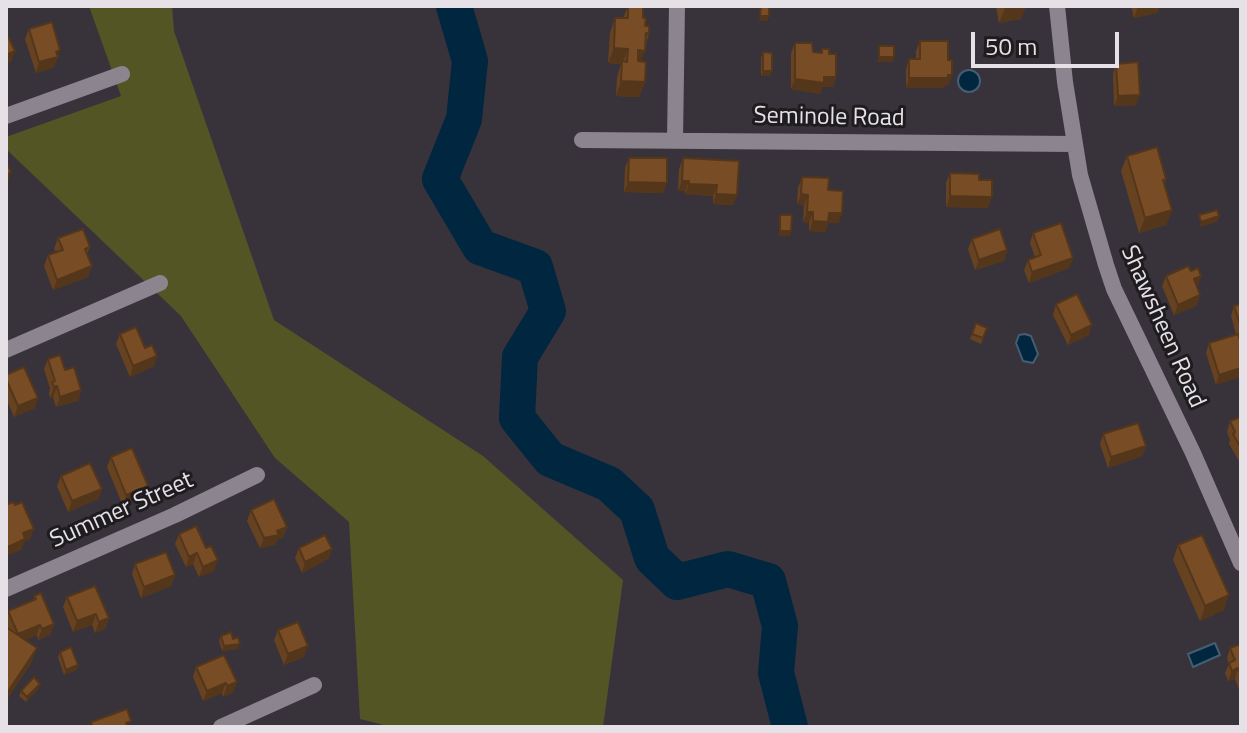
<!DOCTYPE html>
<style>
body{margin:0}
#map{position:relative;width:1247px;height:733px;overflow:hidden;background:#38333b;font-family:"Titillium Web",sans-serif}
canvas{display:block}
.frame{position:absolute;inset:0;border:8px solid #e5e1e7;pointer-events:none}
.scale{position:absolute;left:971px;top:32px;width:148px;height:36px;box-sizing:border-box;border:4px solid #e5e1e7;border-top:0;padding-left:10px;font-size:24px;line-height:28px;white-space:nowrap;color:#e5e1e7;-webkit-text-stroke:6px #1e1c1f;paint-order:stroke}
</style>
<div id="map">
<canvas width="1247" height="733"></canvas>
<div class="frame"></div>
<div class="scale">50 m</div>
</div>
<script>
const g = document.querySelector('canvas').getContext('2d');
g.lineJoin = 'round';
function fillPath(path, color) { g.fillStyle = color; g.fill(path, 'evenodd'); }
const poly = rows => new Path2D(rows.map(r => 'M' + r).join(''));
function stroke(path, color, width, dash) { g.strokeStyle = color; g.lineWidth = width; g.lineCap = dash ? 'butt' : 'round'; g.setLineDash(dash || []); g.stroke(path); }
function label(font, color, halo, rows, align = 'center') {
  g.font = font + ' "Titillium Web",sans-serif'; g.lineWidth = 6; g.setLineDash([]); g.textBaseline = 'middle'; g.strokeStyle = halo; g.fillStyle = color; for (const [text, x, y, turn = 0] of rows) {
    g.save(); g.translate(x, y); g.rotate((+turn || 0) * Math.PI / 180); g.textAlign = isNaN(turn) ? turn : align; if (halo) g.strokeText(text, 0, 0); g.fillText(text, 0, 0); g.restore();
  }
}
fillPath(poly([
 [89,6,172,6,174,31,274,320,483,456,623,580,603,727,392,727,360,719,349,522,275,458,181,316,6,149,6,137,121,96]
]), '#545525');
const water = poly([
 '958 81a11 11 0 1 1 22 0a11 11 0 1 1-22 0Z',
 [1025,334,1031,336,1038,354,1033,363,1023,361,1016,343,1019,335,1025,334],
 [1215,643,1220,655,1193,667,1188,654,1215,643]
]);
fillPath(water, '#012640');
stroke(water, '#455e72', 2);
stroke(poly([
 [454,6,470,61,464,119,440,179,480,247,535,267,548,311,520,357,517,418,550,459,609,484,637,510,652,558,677,582,728,569,768,581,780,626,776,673,790,727]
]), '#012640', 36);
stroke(poly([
 [1057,6,1065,82,1080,175,1106,265,1114,289,1193,453,1241,563],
 [6,116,122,74],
 [582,140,1075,144],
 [675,140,677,6],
 [6,350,160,283],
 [6,589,175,515,257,475],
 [221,727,314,685]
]), '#8c8590', 16);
fillPath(poly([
 [628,6,643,6,643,18,649,34,641,61,645,82,639,97,616,96,617,77,621,64,608,63,610,33,615,18,623,18],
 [996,6,1026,6,1021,19,999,23],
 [1131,6,1160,6,1157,13,1134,18],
 [29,29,60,50,54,67,36,73,25,39],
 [920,41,948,60,952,75,948,85,945,85,944,88,906,88,906,69,909,59,916,59,916,51],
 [795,43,813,52,821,53,822,49,829,54,836,77,833,87,822,87,820,94,791,89,791,53],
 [763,52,770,76,761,76,761,58],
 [1116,64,1136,105,1114,106,1113,74],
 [1127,156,1166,179,1164,184,1172,210,1166,225,1139,233,1121,171],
 [629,158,663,193,624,192,625,168],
 [683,158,739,161,733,205,713,204,713,196,685,194,685,191,678,191,679,169],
 [950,173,979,180,988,208,946,207,946,183],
 [802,177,828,190,839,223,828,223,825,232,809,231,809,223,803,222,804,205,797,204,798,188],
 [1033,233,1073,258,1069,268,1029,283,1024,270,1028,260,1035,257,1030,243],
 [58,238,90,247,87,254,92,266,88,277,53,290,44,266,48,255,56,252,54,249],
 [972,239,1007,250,1004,261,975,270,968,249],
 [1166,276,1198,286,1197,287,1200,295,1196,306,1174,315,1162,286],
 [1056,304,1089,335,1068,345,1053,315],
 [1241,304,1241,336,1239,337,1216,385,1206,353,1209,343,1236,334,1231,316,1234,306],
 [976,323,987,328,981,344,970,339],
 [120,334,154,366,130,377,116,344],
 [48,359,65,370,81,390,78,401,56,407,53,397,50,398,49,393,50,388,44,369],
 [6,375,35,408,14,417,6,398],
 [1241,417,1241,460,1239,461,1229,444,1230,440,1227,432,1230,421],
 [1103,434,1146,446,1142,456,1108,468,1100,444],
 [111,457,145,496,123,506,107,467],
 [61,476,102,489,98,499,68,512,57,486],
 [251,510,287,527,283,537,277,540,275,545,260,548,247,521],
 [179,534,206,548,214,571,199,577,193,564,186,567,175,544],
 [1178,545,1224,610,1200,621,1173,560],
 [299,548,332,549,328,559,302,573,295,558],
 [135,564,175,575,171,586,141,598,132,574],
 [34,596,54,624,50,635,38,640,37,635,25,640,37,648,31,663,6,701,6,617,8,611,33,601],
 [67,597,109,618,105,629,95,633,92,625,73,632,63,607],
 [278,630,304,657,284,665,274,640],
 [221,636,238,649,222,651,219,641],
 [1241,644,1241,695,1235,679,1228,681,1225,673,1229,664,1227,658,1230,648],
 [60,652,78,665,76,670,64,675,58,657],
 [196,667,237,682,233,692,223,697,222,693,203,701,193,677],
 [38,689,26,702,19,696,21,691]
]), '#674221');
fillPath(poly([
 [1015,6,1026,6,1021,19,999,23,1005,8],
 [1138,6,1160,6,1157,13,1134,18],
 [760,16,769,16,767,21,759,21],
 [614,48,628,49,622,64,608,63],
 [60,50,54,67,36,73,39,62],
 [638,50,645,51,639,66,633,65],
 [15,51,11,62,6,64,6,55],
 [879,57,894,57,893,62,877,62],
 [763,71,772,71,770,76,761,76],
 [952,75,948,85,945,85,944,88,906,88,909,78],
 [836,77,833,87,822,87,820,94,791,89,795,79],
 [621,81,645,82,639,97,616,96],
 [1140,95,1136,105,1114,106,1118,96],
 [11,172,8,183,6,184,6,175],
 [682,181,689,181,685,191,678,191],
 [628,182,667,183,663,193,624,192],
 [689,184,717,185,713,196,685,194],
 [716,194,737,195,733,205,713,204],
 [801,194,808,195,804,205,797,204],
 [950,196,992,197,988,208,946,207],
 [1172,210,1166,225,1139,233,1145,218],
 [807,212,813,212,809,223,803,222],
 [829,213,842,213,839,223,828,223,825,232,809,231,813,221],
 [1219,216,1217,222,1199,227,1201,222],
 [780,231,791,231,790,236,778,236],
 [1007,250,1004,261,975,270,979,260],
 [1073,258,1069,268,1029,283,1032,272],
 [92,266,88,277,53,290,57,280],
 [1201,276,1198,286,1190,290,1194,279],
 [1200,295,1196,306,1174,315,1178,305],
 [1092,325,1089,335,1068,345,1071,335],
 [157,356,154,366,130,377,133,366],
 [1241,368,1241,377,1216,385,1219,375],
 [57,386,53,397,50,398,54,387],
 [81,390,78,401,56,407,60,397],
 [38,398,35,408,14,417,18,406],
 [1146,446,1142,456,1108,468,1111,457],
 [148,486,145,496,123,506,126,495],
 [102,489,98,499,68,512,72,501],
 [287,527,283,537,277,540,275,545,260,548,264,538],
 [34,529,30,539,25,541,21,550,6,556,8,547,23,533],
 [332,549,328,559,302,573,305,562],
 [197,553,193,564,186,567,189,557],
 [218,560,214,571,199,577,203,567],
 [175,575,171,586,141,598,144,587],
 [1229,595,1224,610,1200,621,1205,606],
 [96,614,92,625,73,632,77,621],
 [109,618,105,629,95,633,99,622],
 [54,624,50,635,38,640,42,629],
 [40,625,37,635,14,645,18,634],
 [240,644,238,649,222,651,224,646],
 [308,646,304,657,284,665,288,654],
 [37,648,31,663,6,701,7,693],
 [78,665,76,670,64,675,66,670],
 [1238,668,1235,679,1228,681,1232,671],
 [237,682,233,692,223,697,227,686],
 [226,683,222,693,203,701,207,691],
 [40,684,38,689,26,702,27,697]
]), '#54361b');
const building = poly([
 [628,6,643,6,643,18,646,18,645,26,649,26,649,34,646,33,645,51,638,50,638,61,646,62,645,82,621,81,622,61,627,62,628,49,614,48,615,18,628,18,628,6],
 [761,6,769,6,769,16,760,16,761,6],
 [52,22,60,50,56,52,58,57,39,62,29,29,52,22],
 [6,36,8,36,15,51,6,55,6,36],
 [920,41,948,41,948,60,952,60,952,75,948,75,948,78,909,78,909,59,920,59,920,41],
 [795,43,812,43,813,52,822,53,822,49,829,49,829,54,836,54,836,77,824,77,824,83,795,79,795,43],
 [879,46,894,46,894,57,879,57,879,46],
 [763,52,772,53,772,71,763,71,763,52],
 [1138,62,1140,95,1118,96,1116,64,1138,62],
 [1157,147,1166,179,1163,180,1172,210,1145,218,1127,156,1157,147],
 [629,158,667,158,667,183,628,182,629,158],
 [683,158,739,161,737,195,716,194,717,185,689,184,689,181,682,181,683,158],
 [6,161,11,172,6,175,6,161],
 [950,173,979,174,979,180,992,180,992,197,950,196,950,173],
 [802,177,829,178,828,190,843,191,842,213,829,213,828,222,813,221,813,212,807,212,808,195,801,194,802,177],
 [1217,210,1219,216,1201,222,1199,215,1217,210],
 [780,215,792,215,791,231,780,231,780,215],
 [1061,223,1073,258,1032,272,1028,260,1041,255,1033,233,1061,223],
 [83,229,90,247,85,249,92,266,57,280,48,255,63,250,58,238,83,229],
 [1000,229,1007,250,979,260,972,239,1000,229],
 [1188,266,1191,271,1198,268,1201,276,1194,279,1200,295,1178,305,1166,276,1188,266],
 [1077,294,1092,325,1071,335,1056,304,1077,294],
 [1241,304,1241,327,1234,306,1241,304],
 [976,323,987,328,983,338,972,334,976,323],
 [136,327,145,348,152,345,157,356,133,366,120,334,136,327],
 [1238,334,1241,343,1241,368,1219,375,1209,343,1238,334],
 [60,355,65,370,74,367,81,390,60,397,57,386,54,387,52,382,55,381,48,359,60,355],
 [24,367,38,398,18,406,6,379,6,375,24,367],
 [1241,417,1241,448,1233,434,1235,432,1230,421,1241,417],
 [1138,423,1146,446,1111,457,1103,434,1138,423],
 [132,448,148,486,126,495,111,457,132,448],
 [90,463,102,489,72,501,61,476,90,463],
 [274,499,287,527,277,531,279,535,264,538,251,510,274,499],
 [13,502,15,505,22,502,34,529,23,533,25,539,8,547,6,543,6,505,13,502],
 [196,526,206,548,211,546,218,560,203,567,197,553,189,557,179,534,196,526],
 [325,535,332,549,305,562,299,548,325,535],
 [1202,535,1229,595,1205,606,1178,545,1202,535],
 [166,552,175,575,144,587,135,564,166,552],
 [95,586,109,618,99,622,96,614,77,621,67,597,95,586],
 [41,593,54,624,42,629,40,625,18,634,8,611,36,599,34,596,41,593],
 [298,622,308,646,288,654,278,630,298,622],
 [6,627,37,648,7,693,6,692,6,627],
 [231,632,233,639,238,637,240,644,224,646,221,636,231,632],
 [1241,644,1241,675,1238,668,1232,671,1229,663,1235,660,1230,648,1241,644],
 [71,647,78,665,66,670,60,652,71,647],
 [224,655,237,682,227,686,226,683,207,691,196,667,224,655],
 [34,677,40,684,27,697,21,691,34,677],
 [127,709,131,721,126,723,128,727,93,727,91,722,127,709]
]);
fillPath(building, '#784d26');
stroke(building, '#54361b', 2);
label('24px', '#e5e1e7', '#1e1c1f', [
 ["Seminole Road",829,118,1],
 ["Shawsheen Road",1162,327,66],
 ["Summer Street",122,511,-24]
]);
</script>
